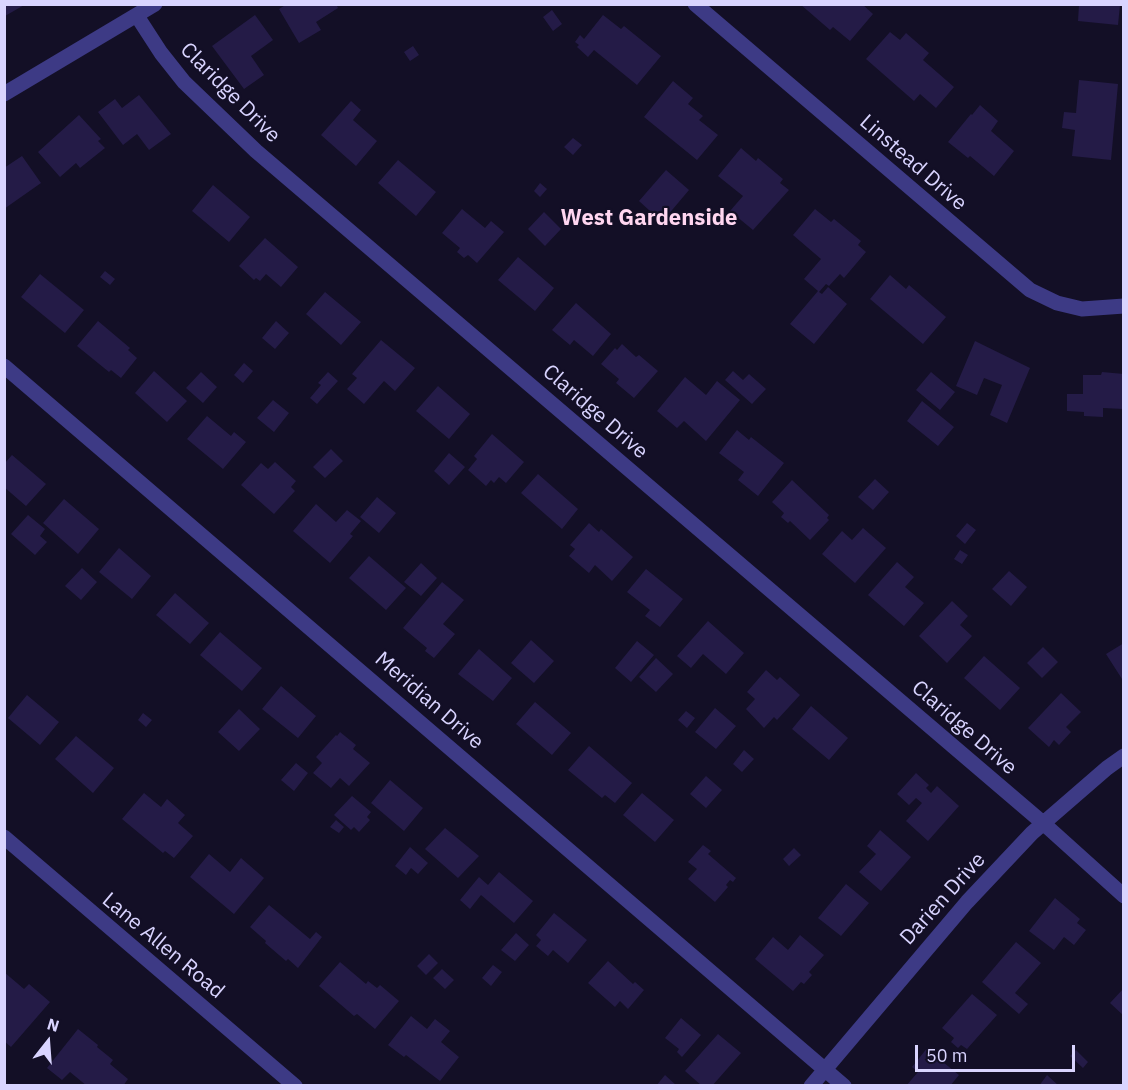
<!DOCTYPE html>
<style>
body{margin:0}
#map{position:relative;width:1128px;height:1090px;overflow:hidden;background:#130f26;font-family:"IBM Plex Sans",sans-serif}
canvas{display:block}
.frame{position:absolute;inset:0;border:6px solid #d9d4ff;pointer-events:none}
.north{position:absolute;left:18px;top:1012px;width:60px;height:60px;-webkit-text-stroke:4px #130f26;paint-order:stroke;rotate:17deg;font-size:16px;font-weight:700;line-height:24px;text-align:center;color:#d9d4ff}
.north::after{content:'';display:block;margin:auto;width:21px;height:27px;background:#d9d4ff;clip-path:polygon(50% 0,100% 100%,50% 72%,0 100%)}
.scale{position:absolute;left:915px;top:1045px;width:160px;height:27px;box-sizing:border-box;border:3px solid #d9d4ff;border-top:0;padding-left:8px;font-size:18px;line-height:21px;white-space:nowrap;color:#d9d4ff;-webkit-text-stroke:4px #130f26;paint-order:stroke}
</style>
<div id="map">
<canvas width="1128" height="1090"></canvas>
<div class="frame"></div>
<div class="north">N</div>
<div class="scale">50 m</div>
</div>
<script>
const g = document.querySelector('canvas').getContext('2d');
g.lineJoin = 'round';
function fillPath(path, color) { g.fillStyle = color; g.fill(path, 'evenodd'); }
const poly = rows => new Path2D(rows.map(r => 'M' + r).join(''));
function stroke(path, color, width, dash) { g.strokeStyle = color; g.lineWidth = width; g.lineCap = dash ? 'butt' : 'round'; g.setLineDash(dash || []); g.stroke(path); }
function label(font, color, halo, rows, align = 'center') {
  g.font = font + ' "IBM Plex Sans",sans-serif'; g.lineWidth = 4.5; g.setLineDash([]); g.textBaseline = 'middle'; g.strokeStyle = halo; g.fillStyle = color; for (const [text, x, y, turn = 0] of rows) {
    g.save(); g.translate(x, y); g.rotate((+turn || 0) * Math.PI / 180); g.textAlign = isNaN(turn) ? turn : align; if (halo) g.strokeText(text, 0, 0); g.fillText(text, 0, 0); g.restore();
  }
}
fillPath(poly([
 [5,4,26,4,5,16],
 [287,4,336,4,338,8,316,22,321,30,299,43,279,9],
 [800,4,862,4,873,14,850,41,833,27,830,30],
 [1079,5,1120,5,1118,25,1078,21],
 [552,10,562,24,553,31,543,17],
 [255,15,273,40,251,56,264,75,244,89,212,46],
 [603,15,621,29,624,26,661,56,637,85,594,50,588,57,577,47,579,45,575,42,580,35,584,39],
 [890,32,900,40,906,33,929,53,923,60,954,87,936,108,920,94,914,101,866,59],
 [413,46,419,55,410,61,404,52],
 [1079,80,1118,84,1111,160,1072,156,1075,130,1062,128,1064,112,1076,113],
 [673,81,693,98,688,104,703,116,699,120,718,135,697,160,644,117],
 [139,95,171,134,149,150,137,134,123,145,98,112,115,99,122,108],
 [351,101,361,110,353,120,377,141,356,166,321,135],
 [980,105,998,121,991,131,1014,151,994,176,970,156,968,158,948,142,971,114,972,115],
 [79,115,101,139,98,141,105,148,80,168,76,163,60,177,38,152],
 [573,138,582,145,573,155,564,147],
 [741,148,756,161,758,158,783,179,780,183,789,190,753,230,730,211,743,196,718,176],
 [22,156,41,183,4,209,4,168],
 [398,160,436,192,416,216,378,183],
 [666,170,689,190,662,222,639,201],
 [540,183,547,189,540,197,534,191],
 [213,185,250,217,229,242,192,211],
 [462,209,485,228,491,221,504,232,477,263,468,255,464,258,457,252,460,248,442,233],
 [815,209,831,222,834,219,861,241,858,245,866,252,844,278,840,274,829,286,826,284,819,292,822,294,828,287,847,304,814,344,790,324,818,291,804,279,821,259,793,235],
 [544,212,561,229,545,246,528,229],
 [265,238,298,267,281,287,266,274,260,281,256,278,254,280,239,266],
 [518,257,554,288,535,311,498,280],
 [105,271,115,279,110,285,100,277],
 [40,274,84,310,65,333,21,297],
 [890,275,906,289,909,285,946,317,923,344,870,299],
 [325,292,361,322,341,345,306,314],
 [576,303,611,334,593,356,574,340,570,345,552,330],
 [98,321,130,348,128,350,137,358,121,378,111,370,109,372,77,346],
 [276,321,289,333,275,349,262,338],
 [381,340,415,368,395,391,384,381,364,404,347,389,357,378,352,374],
 [975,341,1030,368,1007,423,990,415,1002,385,984,378,977,395,956,386],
 [622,344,636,357,639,355,658,371,634,398,616,383,619,379,601,364,615,348,617,350],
 [244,363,253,371,243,383,234,375],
 [154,371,187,401,167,422,135,393],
 [733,371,743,380,749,374,766,389,752,404,725,380],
 [201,372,217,387,203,403,186,388],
 [328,372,338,381,317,404,310,398,321,385,318,383],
 [931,372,955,392,940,410,916,390],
 [1102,372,1124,374,1124,409,1103,408,1103,417,1084,416,1084,412,1067,411,1067,394,1083,394,1083,375,1101,375],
 [685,377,706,395,717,381,740,400,706,441,684,421,677,428,657,411],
 [438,386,470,414,449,439,416,411],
 [273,400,289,413,274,432,257,418],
 [922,401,954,427,938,446,907,421],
 [207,416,231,436,234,432,246,442,223,469,187,439],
 [737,430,749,440,751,437,784,463,758,496,738,480,744,472,719,453],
 [492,434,524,462,506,483,499,477,494,483,491,480,486,486,468,470,477,459,474,456],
 [331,449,343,461,325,478,313,467],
 [449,453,465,467,449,485,434,471],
 [12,455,46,484,26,506,4,487,4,464],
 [275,462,296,481,291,487,295,491,274,514,241,485,261,463,268,469],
 [538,474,578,509,562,529,521,493],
 [875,479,889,492,873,510,858,497],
 [792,480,829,515,827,518,829,520,810,540,790,521,788,523,781,517,784,513,772,502],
 [377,497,396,513,379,533,360,517],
 [64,499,99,529,78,554,43,523],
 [316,504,336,522,347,510,361,521,350,534,353,536,330,563,293,531],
 [28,515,45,529,40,536,47,542,35,555,11,534],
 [589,523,599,532,601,529,633,557,612,581,595,565,589,573,569,556,575,549,570,545],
 [967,523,976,530,965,544,956,536],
 [863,528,886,548,855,583,822,554,842,531,852,540],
 [119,548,151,576,132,599,99,572],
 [960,550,968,555,962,564,954,559],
 [369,556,406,588,386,610,349,578],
 [897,562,914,577,905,587,924,603,904,626,868,595],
 [421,563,437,578,421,596,404,582],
 [82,568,97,582,81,600,65,586],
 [646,569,683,599,660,627,645,616,650,610,627,592],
 [1009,571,1027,587,1011,606,992,589],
 [442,582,464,600,443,624,455,634,434,658,425,651,427,648,403,628],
 [175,593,209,623,190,644,156,615],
 [952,601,968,616,960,625,972,636,947,663,919,636],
 [708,621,744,653,726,674,703,654,691,668,677,656],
 [220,632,262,668,242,691,200,655],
 [531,640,554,661,534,683,511,663],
 [637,641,654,655,631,682,615,668],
 [1124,643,1124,678,1122,679,1106,654],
 [1043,647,1058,662,1042,678,1027,663],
 [479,649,512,678,493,701,458,674],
 [984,656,1020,688,1000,710,964,678],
 [656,658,673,674,656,692,639,677],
 [766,670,777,680,780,677,800,695,777,720,774,717,764,728,746,709,755,699,747,692],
 [281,686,316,716,298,738,262,709],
 [1061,693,1081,712,1066,727,1071,732,1059,745,1054,740,1049,747,1028,728],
 [27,695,59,722,40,745,8,718],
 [535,702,571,733,552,755,516,724],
 [811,706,848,738,829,760,792,729],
 [715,708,736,726,716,749,695,732],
 [239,709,260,729,239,751,218,732],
 [686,711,695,718,687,728,678,720],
 [143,713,152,720,146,727,138,720],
 [340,732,356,745,353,749,370,763,349,786,340,778,331,788,313,773,322,763,316,757,336,735,337,736],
 [76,736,114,768,93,793,55,759],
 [589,746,632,783,615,803,605,795,602,798,568,770],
 [744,750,754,759,742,772,733,764],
 [296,763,308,773,294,791,281,780],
 [916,773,929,785,926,788,931,793,937,786,959,806,928,841,906,821,922,803,916,798,909,805,897,794],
 [706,776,722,790,706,808,690,794],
 [390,780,423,808,404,831,371,803],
 [144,793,161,807,167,799,185,815,178,823,193,836,174,858,165,851,163,853,122,819],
 [642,793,674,820,655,842,623,815],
 [352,796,371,812,367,817,370,820,359,832,354,827,351,830,334,815],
 [336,820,344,827,339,833,330,827],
 [445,828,479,856,458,878,425,849],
 [880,830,911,857,881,891,859,872,876,854,867,846],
 [703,845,711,851,708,854,736,878,733,882,730,880,726,885,728,887,715,902,688,879,697,869,688,862],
 [410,847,428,863,418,874,411,868,406,875,395,866],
 [794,848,801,855,789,866,783,859],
 [209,854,230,872,241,858,264,878,234,914,190,877],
 [499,872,533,901,514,923,481,895,470,909,460,900,479,877,488,885],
 [846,884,869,903,841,936,818,918],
 [1055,898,1080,919,1077,923,1086,930,1074,945,1064,937,1054,950,1029,931],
 [269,905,310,939,316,932,322,937,298,968,288,959,286,961,265,943,266,941,250,927],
 [554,913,587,940,568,963,553,950,548,956,536,946,541,940,536,935],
 [516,933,529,945,515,961,501,950],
 [800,935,824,955,809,972,812,975,804,984,801,982,793,991,755,959,773,937,788,950],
 [1016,942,1041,963,1015,993,1028,1004,1019,1014,982,982],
 [429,954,438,963,426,975,417,966],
 [608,961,633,984,635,982,644,990,628,1009,620,1001,615,1007,588,983],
 [340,962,366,984,368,981,377,988,380,985,399,1001,375,1029,357,1014,354,1016,319,986],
 [493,965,502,972,491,986,482,978],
 [442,969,454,980,445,989,433,978],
 [4,972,24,989,29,984,50,1002,11,1047,4,1041],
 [1124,988,1124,1016,1110,1003],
 [972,994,997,1015,967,1049,961,1045,958,1048,951,1042,954,1038,942,1028],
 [411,1016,427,1029,435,1019,450,1031,441,1042,459,1057,440,1081,406,1055,404,1057,388,1045],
 [681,1018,701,1035,682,1057,677,1052,679,1049,665,1038],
 [78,1029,98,1045,97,1047,113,1060,110,1064,128,1079,123,1086,87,1086,70,1072,62,1080,47,1068],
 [718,1034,741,1053,712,1086,702,1086,685,1071],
 [928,1047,939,1056,938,1058,959,1075,950,1086,906,1086,918,1072,912,1067],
 [1076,1050,1088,1062,1083,1068,1070,1056],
 [665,1075,677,1086,656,1086],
 [1047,1075,1059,1086,1039,1086]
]), '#241b47');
stroke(poly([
 [695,4,1030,290,1057,303,1082,309,1124,306],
 [137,16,161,53,184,82,256,151,1043,823,1124,896],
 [4,94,155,4],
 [4,366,844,1086],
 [4,837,295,1086],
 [811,1086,967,902,1032,833,1107,768,1124,756]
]), '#3d3a85', 15);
label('21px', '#d9d4ff', '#130f26', [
 ["Claridge Drive",230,93,45],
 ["Linstead Drive",913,163,41],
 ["Claridge Drive",595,412,41],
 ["Meridian Drive",429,701,41],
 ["Claridge Drive",964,728,41],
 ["Darien Drive",943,899,-48],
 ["Lane Allen Road",163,946,40]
]);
label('bold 22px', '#ffd6f0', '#130f26', [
 ["West Gardenside",649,219]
]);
</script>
